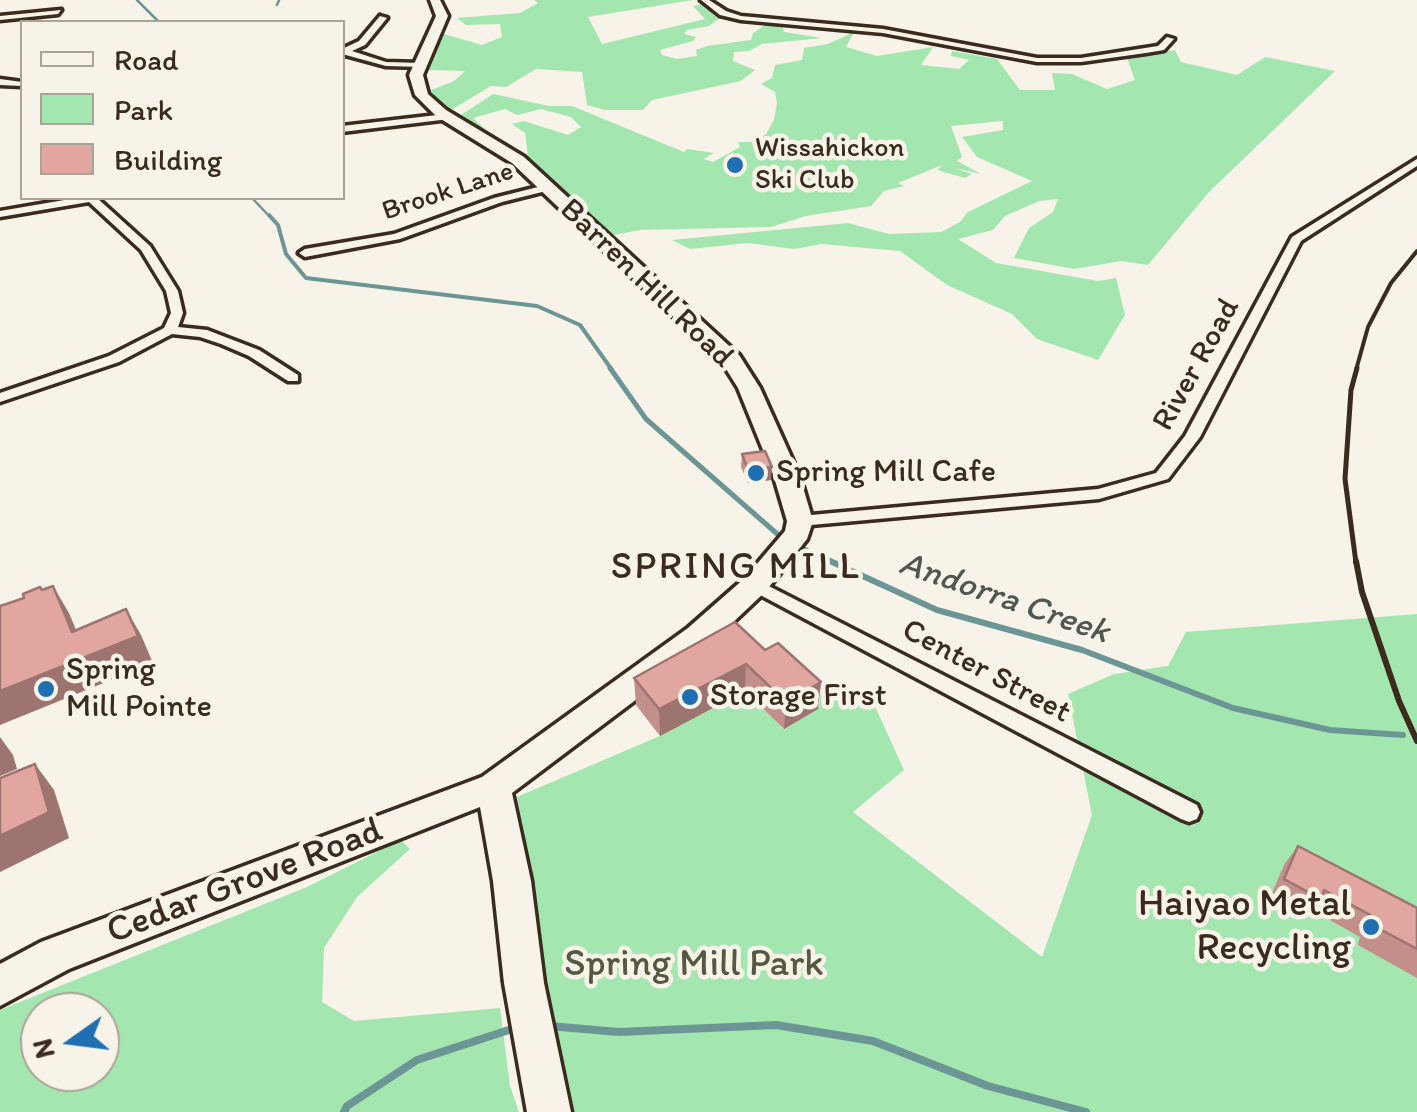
<!DOCTYPE html>
<style>
body{margin:0}
#map{position:relative;width:1417px;height:1112px;overflow:hidden;background:#f7f3e8;font-family:Itim,sans-serif}
canvas{display:block}
.legend{position:absolute;left:20px;top:20px;width:325px;height:180px;box-sizing:border-box;background:#f7f3e8;border:2px solid #aca397;margin:0;padding:12px 18px;list-style:none;font-size:30px;color:#3b2a1e}
.legend li{display:flex;align-items:center;gap:20px;height:50px}
.legend b{width:50px;border:2px solid #aca397}
.north{position:absolute;left:20px;top:992px;width:100px;height:100px;box-sizing:border-box;background:#f7f3e8;border:2px solid #aca397;border-radius:50%;rotate:256deg;font-size:28px;font-weight:700;line-height:40px;text-align:center;color:#3b2a1e}
.north::after{content:'';display:block;margin:auto;width:35px;height:45px;background:#1f6fb2;clip-path:polygon(50% 0,100% 100%,50% 72%,0 100%)}
</style>
<div id="map">
<canvas width="1417" height="1112"></canvas>
<ul class="legend">
<li><b style="height:12px;background:#f7f3e8"></b>Road</li>
<li><b style="height:28px;background:#a4e6b0"></b>Park</li>
<li><b style="height:28px;background:#e1a6a0"></b>Building</li>
</ul>
<div class="north">N</div>
</div>
<script>
const g = document.querySelector('canvas').getContext('2d');
g.lineJoin = 'round';
function fillPath(path, color) { g.fillStyle = color; g.fill(path, 'evenodd'); }
const poly = rows => new Path2D(rows.map(r => 'M' + r).join(''));
function stroke(path, color, width, dash) { g.strokeStyle = color; g.lineWidth = width; g.lineCap = dash ? 'butt' : 'round'; g.setLineDash(dash || []); g.stroke(path); }
function label(font, color, halo, rows, align = 'center') {
  g.font = font + ' Itim,sans-serif'; g.lineWidth = 9; g.setLineDash([]); g.textBaseline = 'middle'; g.strokeStyle = halo; g.fillStyle = color; for (const [text, x, y, turn = 0] of rows) {
    g.save(); g.translate(x, y); g.rotate((+turn || 0) * Math.PI / 180); g.textAlign = isNaN(turn) ? turn : align; if (halo) g.strokeText(text, 0, 0); g.fillText(text, 0, 0); g.restore();
  }
}
fillPath(poly([
 [534,0,693,0,588,17,602,44,705,19,693,6,701,4,723,16,709,26,687,30,684,34,696,37,693,41,660,50,662,55,677,59,697,56,696,50,707,46,751,40,753,33,767,24,782,24,784,32,822,38,762,44,749,51,734,52,733,61,755,70,741,81,652,100,643,110,605,110,587,105,582,72,536,69,506,87,491,86,451,110,429,91,454,81,465,71,427,70,444,34,482,45,502,37,500,24,466,25,457,18,520,13,538,3],
 [854,32,846,47,877,56,933,47,921,65,959,69,969,60,951,56,952,51,997,59,1020,90,1055,90,1052,73,1072,74,1107,89,1135,80,1127,58,1175,50,1181,62,1237,75,1265,57,1335,71,1209,192,1148,265,1121,261,1074,269,1014,258,1029,228,1053,212,1058,199,1039,201,1005,216,993,230,958,239,996,263,1098,281,1116,278,1125,315,1098,360,1037,339,1012,314,947,285,900,251,822,244,794,249,748,243,690,249,672,240,848,223,889,234,941,232,960,222,968,212,1032,181,977,157,962,137,1003,130,1003,121,951,126,962,157,957,161,981,174,954,168,972,174,965,178,937,170,942,165,898,183,904,186,884,191,871,206,806,216,771,227,640,230,598,238,523,158,528,156,525,133,512,124,524,121,568,135,581,127,571,117,541,109,517,115,505,109,473,118,484,128,476,129,461,115,493,94,549,106,572,106,684,152,687,149,714,153,704,159,713,162,740,147,738,142,751,142,766,134,774,120,777,103,775,92,761,84,772,78,775,65,802,60,804,48,828,44],
 [1417,614,1417,1112,558,1112,498,805,660,736,745,691,784,729,818,709,821,693,873,702,904,770,853,812,1042,957,1092,815,1068,694,1114,674,1168,666,1186,632],
 [401,840,410,849,357,897,324,948,322,1002,354,1021,500,1008,510,1086,519,1112,0,1112,0,1010,307,887],
 [40,1012,100,1012,100,1072,40,1072]
]), '#a4e6b0');
stroke(poly([
 [137,0,159,22],
 [277,5,279,0],
 [252,198,271,218]
]), '#6c9695', 2.5);
stroke(poly([
 [269,215,278,225,286,254,306,278,537,306,580,325,612,370]
]), '#6c9695', 4);
stroke(poly([
 [610,368,646,419,783,539],
 [798,546,835,563]
]), '#6c9695', 5);
stroke(poly([
 [830,561,937,610,1082,650,1233,708,1330,730,1403,735]
]), '#6c9695', 6);
stroke(poly([
 [549,1026,619,1032,776,1025,873,1041,988,1086,1086,1112],
 [344,1112,347,1106,417,1060,518,1027]
]), '#6c9695', 8);
const street = poly([
 [701,0,709,0,726,11,741,16,883,29,1037,58,1081,58,1158,46,1167,37,1174,39,1164,50,1146,53,1081,62,1037,62,883,33,741,20,720,15,701,0],
 [61,10,58,14,0,20,0,16,61,10],
 [380,16,387,18,365,45,352,51,386,62,421,63,424,67,386,66,342,54,342,49,359,41,380,16],
 [0,79,22,82,22,86,0,85,0,79],
 [446,114,451,117,449,119,342,132,342,126,446,114],
 [1417,159,1417,166,1301,241,1200,437,1168,479,1099,499,800,526,792,521,800,516,1098,489,1156,473,1185,436,1292,237,1417,159],
 [546,185,550,186,550,190,502,202,400,239,305,257,299,253,305,249,394,234,494,198,546,185],
 [76,198,97,198,150,246,178,291,183,313,178,327,207,330,259,350,298,375,298,381,288,381,249,356,221,344,200,337,172,334,119,362,0,402,0,393,109,356,164,328,171,313,166,291,141,250,89,202,0,217,0,211,76,198],
 [755,579,1197,805,1200,812,1197,819,1189,822,1181,819,749,589,746,585,755,579]
]);
const secondary = poly([
 [430,0,440,0,448,16,423,75,428,94,446,110,524,157,739,355,760,388,800,477,813,521,807,539,765,592,710,644,512,793,531,881,544,983,571,1112,527,1112,504,983,493,881,480,807,69,969,0,1006,0,964,41,942,482,777,688,628,745,578,785,531,787,521,774,477,738,388,723,364,512,163,436,116,415,95,409,75,436,16,430,0]
]);
stroke(street, '#3b2a1e', 7);
stroke(secondary, '#3b2a1e', 7);
fillPath(street, '#f7f3e8');
fillPath(secondary, '#f7f3e8');
stroke(poly([
 [1356,370,1368,327,1391,283,1417,251]
]), '#3b2a1e', 4);
stroke(poly([
 [1356,563,1345,479,1351,390,1357,368]
]), '#3b2a1e', 5);
stroke(poly([
 [1356,561,1362,592,1399,701,1417,741]
]), '#3b2a1e', 6);
fillPath(poly([
 [742,454,771,480,748,483,741,467],
 [765,650,821,682,818,709,784,729,745,691,660,736,636,705,634,678],
 [1298,846,1417,908,1417,978,1358,945,1360,937,1312,910,1306,918,1270,898,1284,865]
]), '#c28f8a');
fillPath(poly([
 [772,467,771,480,748,483,748,470],
 [53,586,69,613,87,656,126,609,141,635,153,663,0,725,0,691,72,632],
 [746,664,745,691,660,736,659,709],
 [821,682,818,709,784,729,786,702],
 [0,737,13,755,17,769,0,776],
 [35,764,54,790,69,838,0,872,0,836]
]), '#9e7470');
const building = poly([
 [765,451,772,467,748,470,742,454,765,451],
 [53,586,72,632,126,609,138,636,0,691,0,606,24,598,23,594,40,587,42,590,53,586],
 [735,622,765,650,778,643,821,682,786,702,746,664,659,709,634,678,735,622],
 [35,764,49,812,0,836,0,778,35,764],
 [1298,846,1417,908,1417,949,1374,926,1376,918,1324,890,1321,899,1284,879,1298,846]
]);
fillPath(building, '#e1a6a0');
stroke(building, '#9e7470', 2.5);
for (const [x, y, r, color] of [
 [735,165,10,"#1f6fb2"],
 [756,473,10,"#1f6fb2"],
 [46,689,10,"#1f6fb2"],
 [690,697,10,"#1f6fb2"],
 [1371,927,10,"#1f6fb2"]
]) { const dot = new Path2D(); dot.arc(x, y, r, 0, 2 * Math.PI); g.fillStyle = color; g.fill(dot); stroke(dot, '#f7f3e8', 4); }
label('28px', '#3b2a1e', '#f7f3e8', [
 ["Wissahickon",755,149],
 ["Ski Club",755,181]
], 'left');
label('28px', '#3b2a1e', '#f7f3e8', [
 ["Brook Lane",448,192,-18]
]);
label('32px', '#3b2a1e', '#f7f3e8', [
 ["Barren Hill Road",646,284,44],
 ["River Road",1197,365,-61],
 ["Center Street",986,672,28]
]);
label('32px', '#3b2a1e', '#f7f3e8', [
 ["Spring Mill Cafe",776,473],
 ["Spring",66,671],
 ["Mill Pointe",66,708],
 ["Storage First",710,697]
], 'left');
label('italic 35px', '#4f5750', '#f7f3e8', [
 ["Andorra Creek",1004,599,19]
]);
g.letterSpacing = '2.5px';
label('38px', '#3b2a1e', '#f7f3e8', [
 ["SPRING MILL",736,568]
]);
g.letterSpacing = '0px';
label('38px', '#3b2a1e', '#f7f3e8', [
 ["Cedar Grove Road",245,882,-21]
]);
label('38px', '#3b2a1e', '#f7f3e8', [
 ["Haiyao Metal",1351,905],
 ["Recycling",1351,949]
], 'right');
label('38px', '#555942', '#f7f3e8', [
 ["Spring Mill Park",694,965]
]);
</script>
